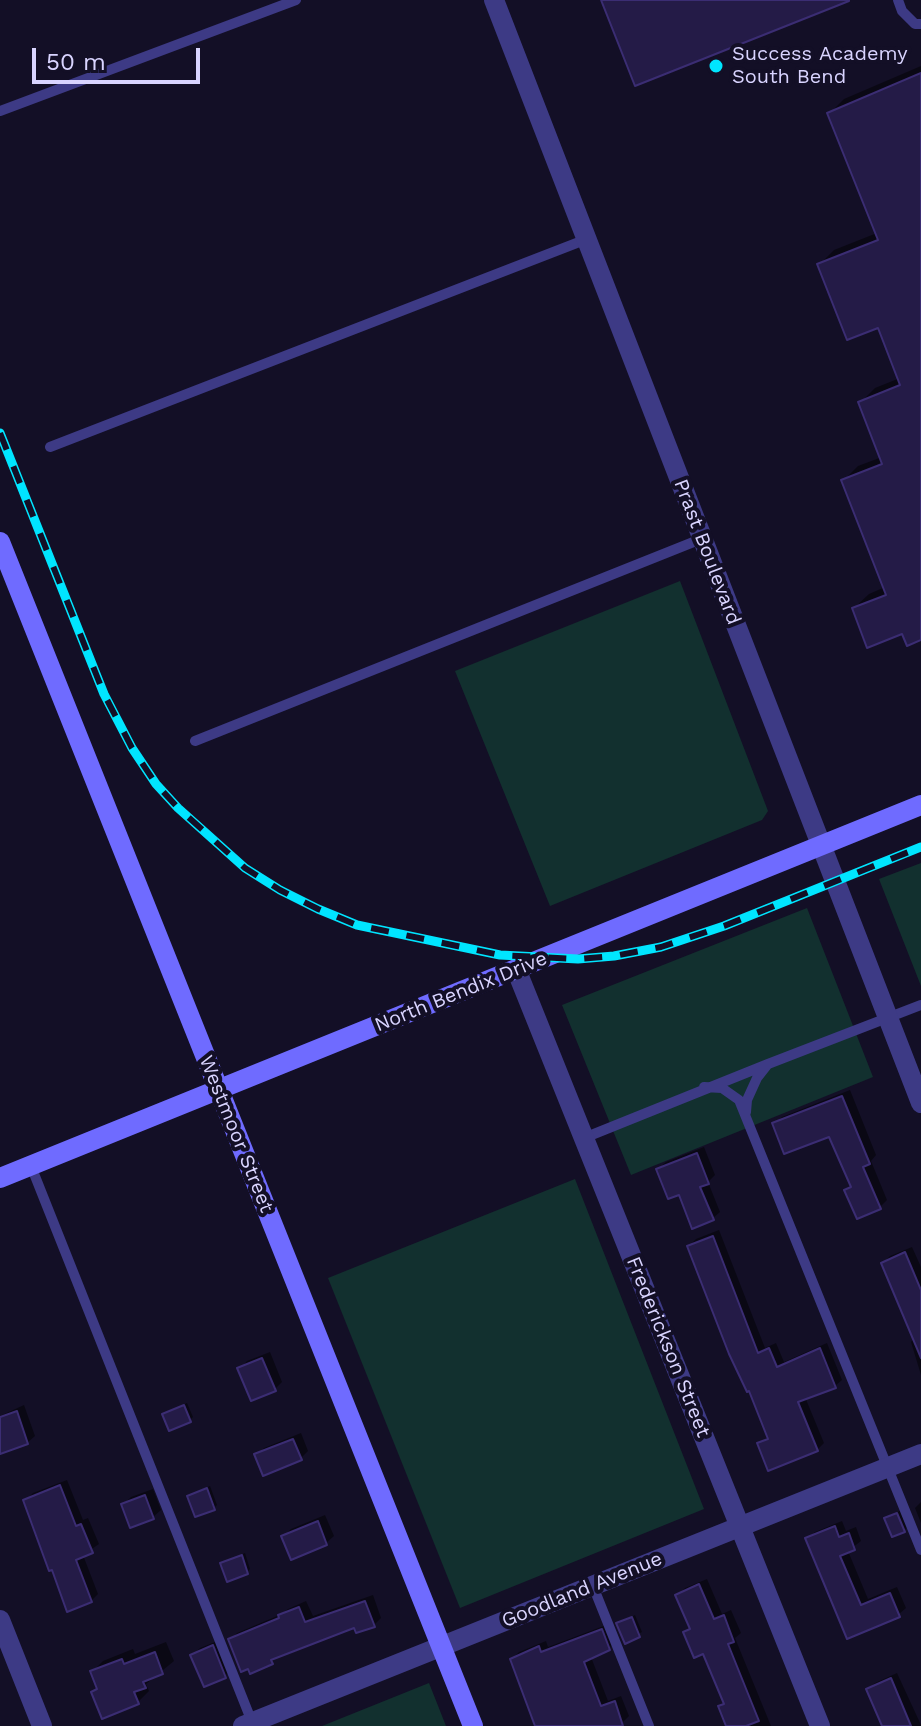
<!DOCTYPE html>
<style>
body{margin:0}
#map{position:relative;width:921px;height:1726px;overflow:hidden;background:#130f26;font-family:"Work Sans",sans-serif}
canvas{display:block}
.scale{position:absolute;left:32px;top:48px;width:168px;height:36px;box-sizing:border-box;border:4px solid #d9d4ff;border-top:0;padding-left:10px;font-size:24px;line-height:28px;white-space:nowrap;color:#d9d4ff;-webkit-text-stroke:6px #130f26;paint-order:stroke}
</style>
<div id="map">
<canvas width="921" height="1726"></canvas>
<div class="scale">50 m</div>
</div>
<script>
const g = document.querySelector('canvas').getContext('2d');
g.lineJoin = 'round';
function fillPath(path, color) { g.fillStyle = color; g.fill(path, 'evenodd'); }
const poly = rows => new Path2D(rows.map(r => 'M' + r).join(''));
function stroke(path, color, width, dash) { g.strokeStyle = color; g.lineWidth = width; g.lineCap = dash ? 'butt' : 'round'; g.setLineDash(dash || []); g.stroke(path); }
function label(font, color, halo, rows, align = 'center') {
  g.font = font + ' "Work Sans",sans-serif'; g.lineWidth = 8; g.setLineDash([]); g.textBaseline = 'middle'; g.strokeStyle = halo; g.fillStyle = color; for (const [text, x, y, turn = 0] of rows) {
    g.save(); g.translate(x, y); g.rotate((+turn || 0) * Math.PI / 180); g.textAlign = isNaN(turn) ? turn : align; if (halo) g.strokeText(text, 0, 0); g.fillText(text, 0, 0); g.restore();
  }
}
fillPath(poly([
 [680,581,768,811,762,820,550,906,455,671],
 [921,863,921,986,879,879],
 [807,908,873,1077,631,1175,562,1005],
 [575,1179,704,1509,460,1608,328,1278],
 [429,1683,446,1726,322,1726]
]), '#12302f');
fillPath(poly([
 [921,66,921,638,854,608,869,594,885,587,843,481,858,466,882,457,860,403,875,388,900,378,879,325,819,265,834,250,877,233,829,114,844,99],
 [850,1090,876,1155,871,1161,887,1200,880,1207,846,1190,852,1184,830,1134,775,1124,782,1117],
 [704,1147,715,1175,708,1182,720,1212,712,1219,680,1193,658,1169,666,1162],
 [719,1230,765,1348,776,1343,784,1362,827,1343,842,1380,835,1386,805,1397,824,1443,817,1450,759,1444,769,1436,689,1246,696,1239],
 [912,1247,921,1267,921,1375,911,1342,914,1338,883,1263,890,1256],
 [270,1352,282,1382,275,1389,240,1369,247,1361],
 [187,1403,193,1417,190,1420,164,1415],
 [24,1405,35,1436,27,1443,0,1433,0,1416],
 [301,1433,308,1451,301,1458,257,1455,264,1448],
 [67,1480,83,1520,88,1518,99,1544,83,1555,98,1594,91,1601,25,1501,33,1493],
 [210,1486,217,1505,214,1508,189,1496],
 [153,1489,161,1510,153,1517,124,1504,131,1497],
 [921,1502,921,1523,915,1508],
 [900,1511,907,1527,904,1531,887,1518],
 [325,1515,334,1536,326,1543,284,1536,291,1529],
 [842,1521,846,1531,856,1527,861,1541,848,1551,868,1599,897,1587,906,1608,898,1615,848,1637,808,1539,815,1532],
 [245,1553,250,1569,247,1572,223,1563],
 [707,1579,722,1614,731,1610,741,1633,735,1638,771,1726,728,1726,721,1707,726,1702,704,1652,686,1633,691,1627,678,1595,685,1588],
 [373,1595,381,1618,374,1625,356,1625,280,1654,272,1662,230,1640,237,1633,282,1614,288,1609,306,1601,313,1616],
 [635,1615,642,1632,626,1641,619,1624],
 [609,1624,616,1641,609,1648,591,1657,608,1701,621,1696,629,1716,622,1723,614,1726,537,1726,512,1659,519,1652,546,1641,548,1647],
 [220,1640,232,1669,225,1676,193,1655,200,1648],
 [166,1642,174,1661,146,1684,149,1691,138,1702,93,1692,98,1687,92,1672,103,1661,133,1649,135,1654],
 [897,1673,921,1725,921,1726,885,1726,868,1689,875,1683]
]), '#0007');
const building = poly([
 [601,0,849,0,849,1,635,86,601,0],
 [921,73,921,640,907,646,902,634,867,648,852,608,886,595,841,480,882,464,858,402,900,385,878,328,847,340,817,264,878,240,827,113,921,73],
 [842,1096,870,1164,863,1167,881,1209,857,1219,844,1190,851,1187,829,1137,784,1154,772,1123,842,1096],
 [697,1153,709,1184,700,1187,714,1220,692,1229,679,1195,668,1199,656,1169,697,1153],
 [713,1236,758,1353,769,1348,777,1367,820,1348,836,1388,798,1402,818,1451,768,1471,757,1443,768,1439,749,1391,747,1392,729,1354,687,1246,713,1236],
 [905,1252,921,1290,921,1358,881,1263,905,1252],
 [262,1358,276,1391,251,1401,237,1368,262,1358],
 [184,1405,191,1422,169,1431,162,1414,184,1405],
 [17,1411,28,1444,0,1454,0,1417,17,1411],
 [293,1439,302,1460,263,1476,254,1454,293,1439],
 [60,1485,76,1526,81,1524,93,1553,76,1560,92,1602,67,1612,52,1570,49,1571,23,1500,60,1485],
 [207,1488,215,1510,195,1517,187,1496,207,1488],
 [145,1495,154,1519,130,1528,121,1504,145,1495],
 [897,1513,905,1532,892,1537,884,1518,897,1513],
 [318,1521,327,1545,291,1560,281,1536,318,1521],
 [835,1526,839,1537,849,1533,855,1550,840,1556,861,1605,890,1593,900,1617,847,1639,805,1538,835,1526],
 [242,1555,248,1574,227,1582,220,1563,242,1555],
 [699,1584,714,1619,724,1615,734,1642,728,1644,759,1721,746,1726,726,1726,718,1706,724,1704,703,1654,694,1658,683,1632,690,1629,675,1595,699,1584],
 [365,1601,375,1627,356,1633,354,1628,271,1660,273,1664,250,1674,248,1669,241,1672,228,1639,279,1618,278,1615,299,1607,305,1622,365,1601],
 [632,1617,640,1637,625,1644,616,1623,632,1617],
 [602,1629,610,1650,584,1662,601,1706,615,1701,623,1726,535,1726,510,1659,539,1646,541,1652,602,1629],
 [213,1645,226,1678,204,1687,190,1655,213,1645],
 [155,1652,163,1674,143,1682,146,1688,134,1692,139,1704,102,1719,91,1692,97,1689,90,1671,122,1659,124,1664,155,1652],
 [891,1678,911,1726,882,1726,866,1689,891,1678]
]);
fillPath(building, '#241b47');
stroke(building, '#3b2d73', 2);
stroke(poly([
 [898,0,902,11,915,24,921,24],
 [0,111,296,0],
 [50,447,587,239],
 [195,741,701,539],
 [704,1087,722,1088,739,1100,921,1550],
 [746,1112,747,1100,757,1078,768,1064,921,1005],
 [584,1138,768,1064],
 [31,1166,252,1722],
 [593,1586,649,1726]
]), '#3d3a85', 10);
stroke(poly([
 [494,0,921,1103],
 [516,969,820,1726],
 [0,1620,42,1726],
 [243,1726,921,1454]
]), '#3d3a85', 20);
stroke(poly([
 [0,542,473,1726],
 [0,1178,921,805]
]), '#6f6bff', 20);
const rail = poly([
 [0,433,104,694,132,748,156,784,178,808,245,868,280,890,318,909,357,925,500,955,578,959,614,956,661,947,724,926,921,847]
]);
stroke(rail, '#00e5ff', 9);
stroke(rail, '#130f26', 6, [18]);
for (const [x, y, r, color] of [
 [716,66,8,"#00e5ff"]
]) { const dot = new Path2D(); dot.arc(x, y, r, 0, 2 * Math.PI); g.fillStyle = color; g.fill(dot); stroke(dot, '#130f26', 3); }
label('20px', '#d9d4ff', '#130f26', [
 ["Success Academy",732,54],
 ["South Bend",732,77]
], 'left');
label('20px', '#d9d4ff', '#130f26', [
 ["Prast Boulevard",707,552,69],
 ["North Bendix Drive",461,992,-22],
 ["Westmoor Street",236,1134,68],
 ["Frederickson Street",668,1347,68],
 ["Goodland Avenue",582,1590,-22]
]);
</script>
